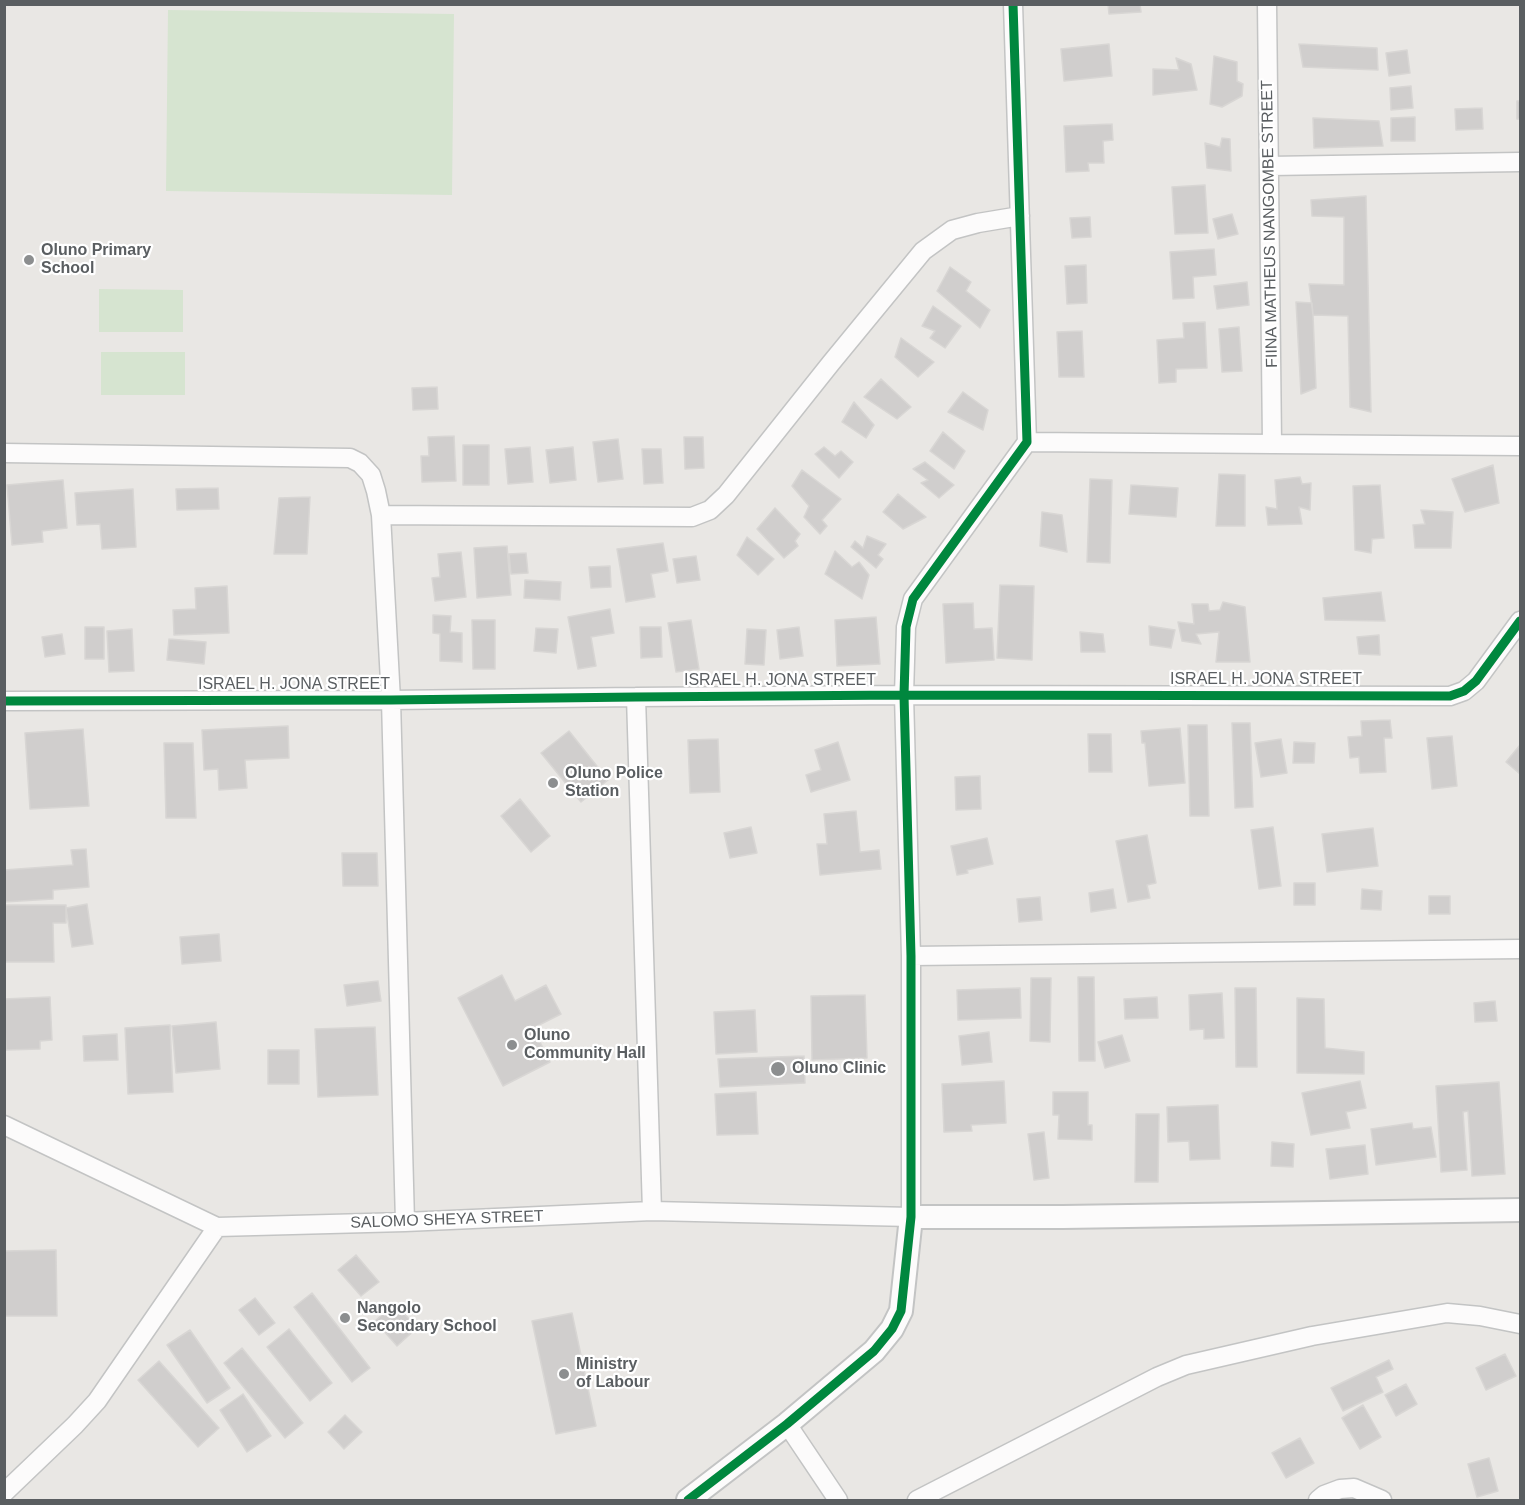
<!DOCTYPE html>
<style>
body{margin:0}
#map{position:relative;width:1525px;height:1505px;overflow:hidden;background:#e9e7e4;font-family:Helvetica,sans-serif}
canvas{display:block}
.frame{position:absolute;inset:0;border:6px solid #5a5e61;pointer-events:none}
</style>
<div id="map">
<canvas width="1525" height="1505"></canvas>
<div class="frame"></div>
</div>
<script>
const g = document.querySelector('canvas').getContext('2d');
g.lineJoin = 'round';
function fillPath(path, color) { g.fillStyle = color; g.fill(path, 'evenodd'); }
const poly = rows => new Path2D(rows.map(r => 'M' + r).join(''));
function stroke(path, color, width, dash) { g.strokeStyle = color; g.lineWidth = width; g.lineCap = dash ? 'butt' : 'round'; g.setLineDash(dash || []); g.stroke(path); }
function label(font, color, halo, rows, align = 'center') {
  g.font = font + ' Helvetica,sans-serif'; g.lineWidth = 4.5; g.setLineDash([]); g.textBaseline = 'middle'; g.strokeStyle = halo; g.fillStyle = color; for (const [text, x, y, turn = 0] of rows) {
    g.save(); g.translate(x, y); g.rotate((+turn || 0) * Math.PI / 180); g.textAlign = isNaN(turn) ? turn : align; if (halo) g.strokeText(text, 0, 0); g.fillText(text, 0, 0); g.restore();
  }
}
fillPath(poly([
 [168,10,454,14,452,195,166,191],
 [99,289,183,290,183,332,99,332],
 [101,352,185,352,185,395,101,395]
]), '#d6e4d0');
const building = poly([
 [1108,4,1140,4,1141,12,1109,14,1108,4],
 [1109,44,1112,76,1064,81,1061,49,1109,44],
 [1299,44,1377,48,1378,70,1303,67,1299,44],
 [1407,50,1410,73,1389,76,1386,53,1407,50],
 [1214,56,1237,62,1237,81,1243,84,1242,96,1222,107,1210,104,1214,56],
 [1176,58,1191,64,1197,90,1153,95,1153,69,1179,70,1176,58],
 [1411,86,1413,108,1391,110,1390,88,1411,86],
 [1517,101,1520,101,1520,119,1517,119,1517,101],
 [1482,108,1483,129,1456,130,1455,109,1482,108],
 [1415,117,1415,141,1391,141,1391,118,1415,117],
 [1313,118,1379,121,1383,146,1314,148,1313,118],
 [1112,124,1113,140,1103,141,1104,163,1088,163,1089,171,1066,172,1064,126,1112,124],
 [1222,138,1230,139,1231,171,1207,168,1205,143,1220,147,1222,138],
 [1205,185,1208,233,1175,234,1172,187,1205,185],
 [1366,196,1371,412,1350,407,1348,316,1313,315,1309,284,1344,285,1344,217,1312,216,1311,200,1366,196],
 [1232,214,1238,234,1218,239,1213,219,1232,214],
 [1090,217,1091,237,1072,238,1070,218,1090,217],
 [1214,249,1216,275,1193,277,1194,298,1173,299,1170,252,1214,249],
 [1086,265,1087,303,1067,304,1065,266,1086,265],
 [950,267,971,282,966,291,990,310,980,328,937,291,950,267],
 [1247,282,1249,305,1217,309,1214,286,1247,282],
 [1296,302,1312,303,1313,315,1316,388,1301,394,1296,302],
 [933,306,961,326,945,348,930,338,935,331,922,326,933,306],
 [1205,322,1207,368,1176,369,1176,382,1159,383,1157,340,1184,338,1183,323,1205,322],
 [1239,327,1242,371,1222,372,1219,329,1239,327],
 [1082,331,1084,377,1059,377,1057,332,1082,331],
 [901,338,934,362,918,377,895,357,901,338],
 [881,379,911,407,897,419,864,397,881,379],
 [437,387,438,409,413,410,412,388,437,387],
 [963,392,988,410,983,430,948,412,963,392],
 [854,402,874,425,866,438,842,422,854,402],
 [943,432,965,451,954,469,930,451,943,432],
 [454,436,456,481,422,482,421,456,429,456,428,437,454,436],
 [684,437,703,437,704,468,685,469,684,437],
 [618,439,623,479,598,482,593,442,618,439],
 [463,445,489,445,489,485,463,485,463,445],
 [530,447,533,482,508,484,505,449,530,447],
 [573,447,576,480,550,483,546,450,573,447],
 [824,447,835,456,841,451,853,462,839,478,815,454,824,447],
 [642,449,661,449,663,483,644,484,642,449],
 [925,462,954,485,939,498,921,483,928,480,913,469,925,462],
 [1493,465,1499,503,1465,512,1452,479,1493,465],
 [802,470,841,499,822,520,827,526,820,534,804,517,809,506,792,486,802,470],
 [1219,474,1245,475,1245,526,1216,526,1219,474],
 [1300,477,1302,484,1311,483,1310,510,1299,507,1302,524,1268,525,1266,507,1277,509,1275,480,1300,477],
 [1090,479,1112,480,1110,563,1087,562,1090,479],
 [63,480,67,528,42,531,43,542,12,545,7,485,63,480],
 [1131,485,1178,488,1176,517,1129,514,1131,485],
 [1380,485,1384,538,1372,539,1371,553,1355,550,1353,486,1380,485],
 [218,488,219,509,177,510,176,489,218,488],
 [133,489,136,547,102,549,100,524,77,525,75,493,133,489],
 [898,494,926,517,903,529,883,512,898,494],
 [310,497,307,554,274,554,279,498,310,497],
 [775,508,800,534,795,541,798,546,784,558,757,529,775,508],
 [1421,510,1453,512,1451,548,1415,548,1413,525,1425,524,1421,510],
 [1042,512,1062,515,1067,552,1040,546,1042,512],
 [867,536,886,544,878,555,883,559,876,568,851,547,855,541,863,548,867,536],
 [747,537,774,559,758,575,737,555,747,537],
 [663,543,668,571,651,574,655,597,626,602,617,549,663,543],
 [507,546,511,595,477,598,474,548,507,546],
 [835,551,852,567,859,562,869,575,862,599,825,574,835,551],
 [461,552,466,597,435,601,432,578,440,577,438,554,461,552],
 [526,553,528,573,511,574,509,554,526,553],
 [696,556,700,580,677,583,673,559,696,556],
 [610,566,611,587,591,588,589,567,610,566],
 [525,580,561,582,560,600,524,598,525,580],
 [1000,585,1034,586,1032,660,997,658,1000,585],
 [227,586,229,633,174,635,173,610,196,609,195,588,227,586],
 [1381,592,1385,621,1325,620,1323,598,1381,592],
 [1223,602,1245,607,1250,662,1216,662,1219,632,1196,634,1201,644,1182,641,1178,622,1194,624,1192,604,1208,604,1209,611,1220,610,1223,602],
 [973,603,974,629,992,628,994,660,946,663,943,604,973,603],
 [610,609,614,633,591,637,596,666,578,669,568,617,610,609],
 [433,615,451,616,450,632,462,633,462,662,440,661,440,634,433,633,433,615],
 [876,617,880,664,837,666,835,620,876,617],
 [472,620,495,620,495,669,473,669,472,620],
 [691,620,699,669,676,672,668,623,691,620],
 [1149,626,1175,630,1171,648,1150,645,1149,626],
 [85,627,104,627,104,659,85,659,85,627],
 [640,627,661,627,662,657,641,658,640,627],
 [799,627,803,656,780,659,777,630,799,627],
 [536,628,558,629,556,653,534,651,536,628],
 [132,629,134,671,109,672,107,631,132,629],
 [747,629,766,630,764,665,745,664,747,629],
 [1080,632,1103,634,1105,652,1081,652,1080,632],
 [62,634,65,654,45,657,42,637,62,634],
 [1379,635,1380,655,1359,654,1357,637,1379,635],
 [169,639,206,642,204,664,167,660,169,639],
 [1390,720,1392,738,1384,738,1386,772,1360,773,1359,757,1350,758,1348,737,1362,736,1361,721,1390,720],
 [1232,723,1250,723,1253,807,1235,808,1232,723],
 [1188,725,1207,725,1209,816,1190,816,1188,725],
 [288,726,289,758,245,760,247,788,219,790,218,769,204,770,202,730,288,726],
 [1180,728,1185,783,1149,786,1145,743,1142,743,1141,731,1180,728],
 [83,729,89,806,30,809,25,733,83,729],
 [569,731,608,780,581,802,541,753,569,731],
 [1088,734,1111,734,1112,772,1089,772,1088,734],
 [1452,736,1457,786,1432,789,1427,738,1452,736],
 [718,739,720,792,690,793,688,740,718,739],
 [1281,739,1287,773,1261,777,1255,743,1281,739],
 [838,742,850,780,811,792,806,775,821,770,815,750,838,742],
 [1294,742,1315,743,1314,763,1293,763,1294,742],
 [164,743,193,743,196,818,166,818,164,743],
 [1520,745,1520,774,1506,762,1520,745],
 [980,776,981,809,956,810,955,777,980,776],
 [520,799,550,836,531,852,501,816,520,799],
 [856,811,860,852,879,850,881,869,820,875,817,844,827,844,824,814,856,811],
 [751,827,757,853,730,858,724,833,751,827],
 [1273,827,1281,886,1259,889,1251,830,1273,827],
 [1373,828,1378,866,1327,872,1322,834,1373,828],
 [1147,835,1156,883,1147,885,1150,898,1128,902,1116,841,1147,835],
 [987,838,993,864,967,870,968,873,957,875,951,846,987,838],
 [86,849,89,887,53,890,53,899,4,902,4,870,73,865,71,850,86,849],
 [342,853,377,853,378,886,343,886,342,853],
 [1294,883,1315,883,1315,905,1294,905,1294,883],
 [1113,889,1116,908,1091,912,1089,893,1113,889],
 [1362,889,1382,891,1381,910,1361,909,1362,889],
 [1429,896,1450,896,1450,914,1429,914,1429,896],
 [1040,897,1042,920,1019,922,1017,899,1040,897],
 [87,904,93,944,72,947,66,908,87,904],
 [4,905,66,905,66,923,53,923,54,962,4,962,4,905],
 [219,934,221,961,182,964,180,937,219,934],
 [502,975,515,1001,546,985,561,1014,533,1028,550,1062,503,1086,458,998,502,975],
 [1078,977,1094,977,1095,1061,1079,1061,1078,977],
 [1031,978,1051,978,1050,1042,1030,1041,1031,978],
 [378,981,381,1001,347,1006,344,985,378,981],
 [1020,988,1021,1018,958,1020,957,990,1020,988],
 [1235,988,1256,988,1257,1067,1236,1067,1235,988],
 [1222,993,1224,1038,1204,1039,1204,1029,1190,1030,1189,995,1222,993],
 [865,995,867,1058,812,1060,811,996,865,995],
 [50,997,52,1040,40,1041,40,1049,6,1050,4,999,50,997],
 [1157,997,1158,1018,1125,1019,1124,999,1157,997],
 [1297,998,1324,999,1325,1048,1364,1052,1364,1074,1297,1073,1297,998],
 [1495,1001,1497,1021,1475,1022,1474,1003,1495,1001],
 [755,1010,757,1052,716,1054,714,1012,755,1010],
 [216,1022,220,1069,176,1073,172,1026,216,1022],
 [170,1025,173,1092,128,1094,125,1028,170,1025],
 [375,1027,378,1095,318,1097,315,1029,375,1027],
 [989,1032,992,1062,962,1065,959,1036,989,1032],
 [117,1034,118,1060,84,1061,83,1036,117,1034],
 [1122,1035,1130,1061,1105,1068,1098,1042,1122,1035],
 [268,1050,299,1050,299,1084,268,1084,268,1050],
 [804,1056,805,1083,720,1087,718,1059,804,1056],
 [1004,1081,1006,1123,971,1125,972,1131,944,1132,942,1084,1004,1081],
 [1360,1081,1366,1108,1346,1112,1350,1128,1311,1135,1302,1093,1360,1081],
 [1499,1082,1505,1174,1472,1176,1468,1111,1463,1112,1467,1170,1441,1172,1436,1086,1499,1082],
 [756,1092,758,1134,717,1135,715,1094,756,1092],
 [1053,1092,1088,1092,1088,1125,1092,1125,1092,1140,1058,1139,1059,1115,1053,1115,1053,1092],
 [1218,1105,1220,1159,1190,1160,1189,1141,1168,1142,1167,1107,1218,1105],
 [1136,1114,1159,1114,1158,1182,1135,1182,1136,1114],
 [1412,1123,1413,1129,1431,1127,1436,1157,1376,1165,1371,1129,1412,1123],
 [1044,1132,1049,1178,1034,1180,1028,1134,1044,1132],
 [1272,1142,1294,1144,1293,1167,1271,1166,1272,1142],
 [1365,1145,1368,1174,1330,1179,1326,1149,1365,1145],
 [56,1250,57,1316,4,1316,4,1251,56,1250],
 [356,1255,379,1282,361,1296,338,1270,356,1255],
 [312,1293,370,1368,352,1382,294,1307,312,1293],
 [255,1298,275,1323,259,1335,239,1310,255,1298],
 [395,1303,417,1328,397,1346,375,1321,395,1303],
 [572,1313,596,1426,556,1434,532,1321,572,1313],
 [289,1329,332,1383,310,1401,267,1347,289,1329],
 [190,1330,230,1388,207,1403,167,1345,190,1330],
 [242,1348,303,1423,285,1438,224,1363,242,1348],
 [1505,1354,1516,1376,1486,1390,1476,1368,1505,1354],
 [1389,1360,1393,1369,1376,1377,1383,1392,1343,1411,1331,1388,1389,1360],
 [159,1361,219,1428,198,1447,138,1380,159,1361],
 [1406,1384,1417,1404,1396,1416,1385,1395,1406,1384],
 [243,1394,271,1436,247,1452,220,1410,243,1394],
 [1363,1405,1381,1437,1360,1449,1342,1418,1363,1405],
 [345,1415,362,1432,344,1449,328,1432,345,1415],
 [1300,1438,1314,1463,1286,1478,1272,1453,1300,1438],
 [1489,1458,1498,1491,1477,1497,1468,1464,1489,1458]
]);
fillPath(building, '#d0cecd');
stroke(building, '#d8d6d4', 1.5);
const minor = poly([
 [1267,4,1272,443],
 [1270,166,1520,162],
 [1027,442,1520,446],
 [4,453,350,458,360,463,371,475,376,491,381,515],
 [636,697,652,1211],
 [4,701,391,700,636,697,904,695,1450,696,1464,691,1476,681,1520,621],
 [911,956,1520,949],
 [4,1125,217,1227,405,1222,652,1211,911,1217,911,956,904,695,906,627,913,599,1027,442,1013,4],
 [405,1222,391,700,381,515,692,517,710,510,726,495,831,363,923,251,952,230,978,223,1020,216],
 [787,1424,838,1500],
 [4,1493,75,1425,97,1401,217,1227],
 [917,1500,1157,1377,1186,1365,1312,1336,1447,1313,1480,1316,1520,1324],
 [1318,1500,1324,1495,1340,1489,1354,1488,1382,1500]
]);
const tertiary = poly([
 [688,1500,787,1424,874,1351,892,1329,901,1311,911,1217,1063,1217,1520,1210]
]);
stroke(minor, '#c3c4c4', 21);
stroke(tertiary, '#c3c4c4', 26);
stroke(minor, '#fcfbfb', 18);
stroke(tertiary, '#fcfbfb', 22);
stroke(poly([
 [4,701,391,700,636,697,904,695,1450,696,1464,691,1476,681,1520,621],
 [688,1500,787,1424,874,1351,892,1329,901,1311,911,1217,911,956,904,695,906,627,913,599,1027,442,1013,4]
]), '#00873e', 9);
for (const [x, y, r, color] of [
 [29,260,6,"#8c8e8f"],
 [553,783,6,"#8c8e8f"],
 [512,1045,6,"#8c8e8f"],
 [778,1069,8,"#8c8e8f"],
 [345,1318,6,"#8c8e8f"],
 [564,1374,6,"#8c8e8f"]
]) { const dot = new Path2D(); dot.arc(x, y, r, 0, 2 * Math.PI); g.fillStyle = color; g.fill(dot); stroke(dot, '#fff', 2); }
label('16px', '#5a5e61', '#fff', [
 ["FIINA MATHEUS NANGOMBE STREET",1270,224,-91],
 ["ISRAEL H. JONA STREET",1266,680],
 ["ISRAEL H. JONA STREET",780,681],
 ["ISRAEL H. JONA STREET",294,685],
 ["SALOMO SHEYA STREET",447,1220,-2]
]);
label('bold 16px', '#5a5e61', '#fff', [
 ["Oluno Primary",41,251],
 ["School",41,269],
 ["Oluno Police",565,774],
 ["Station",565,792],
 ["Oluno",524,1036],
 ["Community Hall",524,1054],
 ["Oluno Clinic",792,1069],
 ["Nangolo",357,1309],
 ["Secondary School",357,1327],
 ["Ministry",576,1365],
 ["of Labour",576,1383]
], 'left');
</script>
